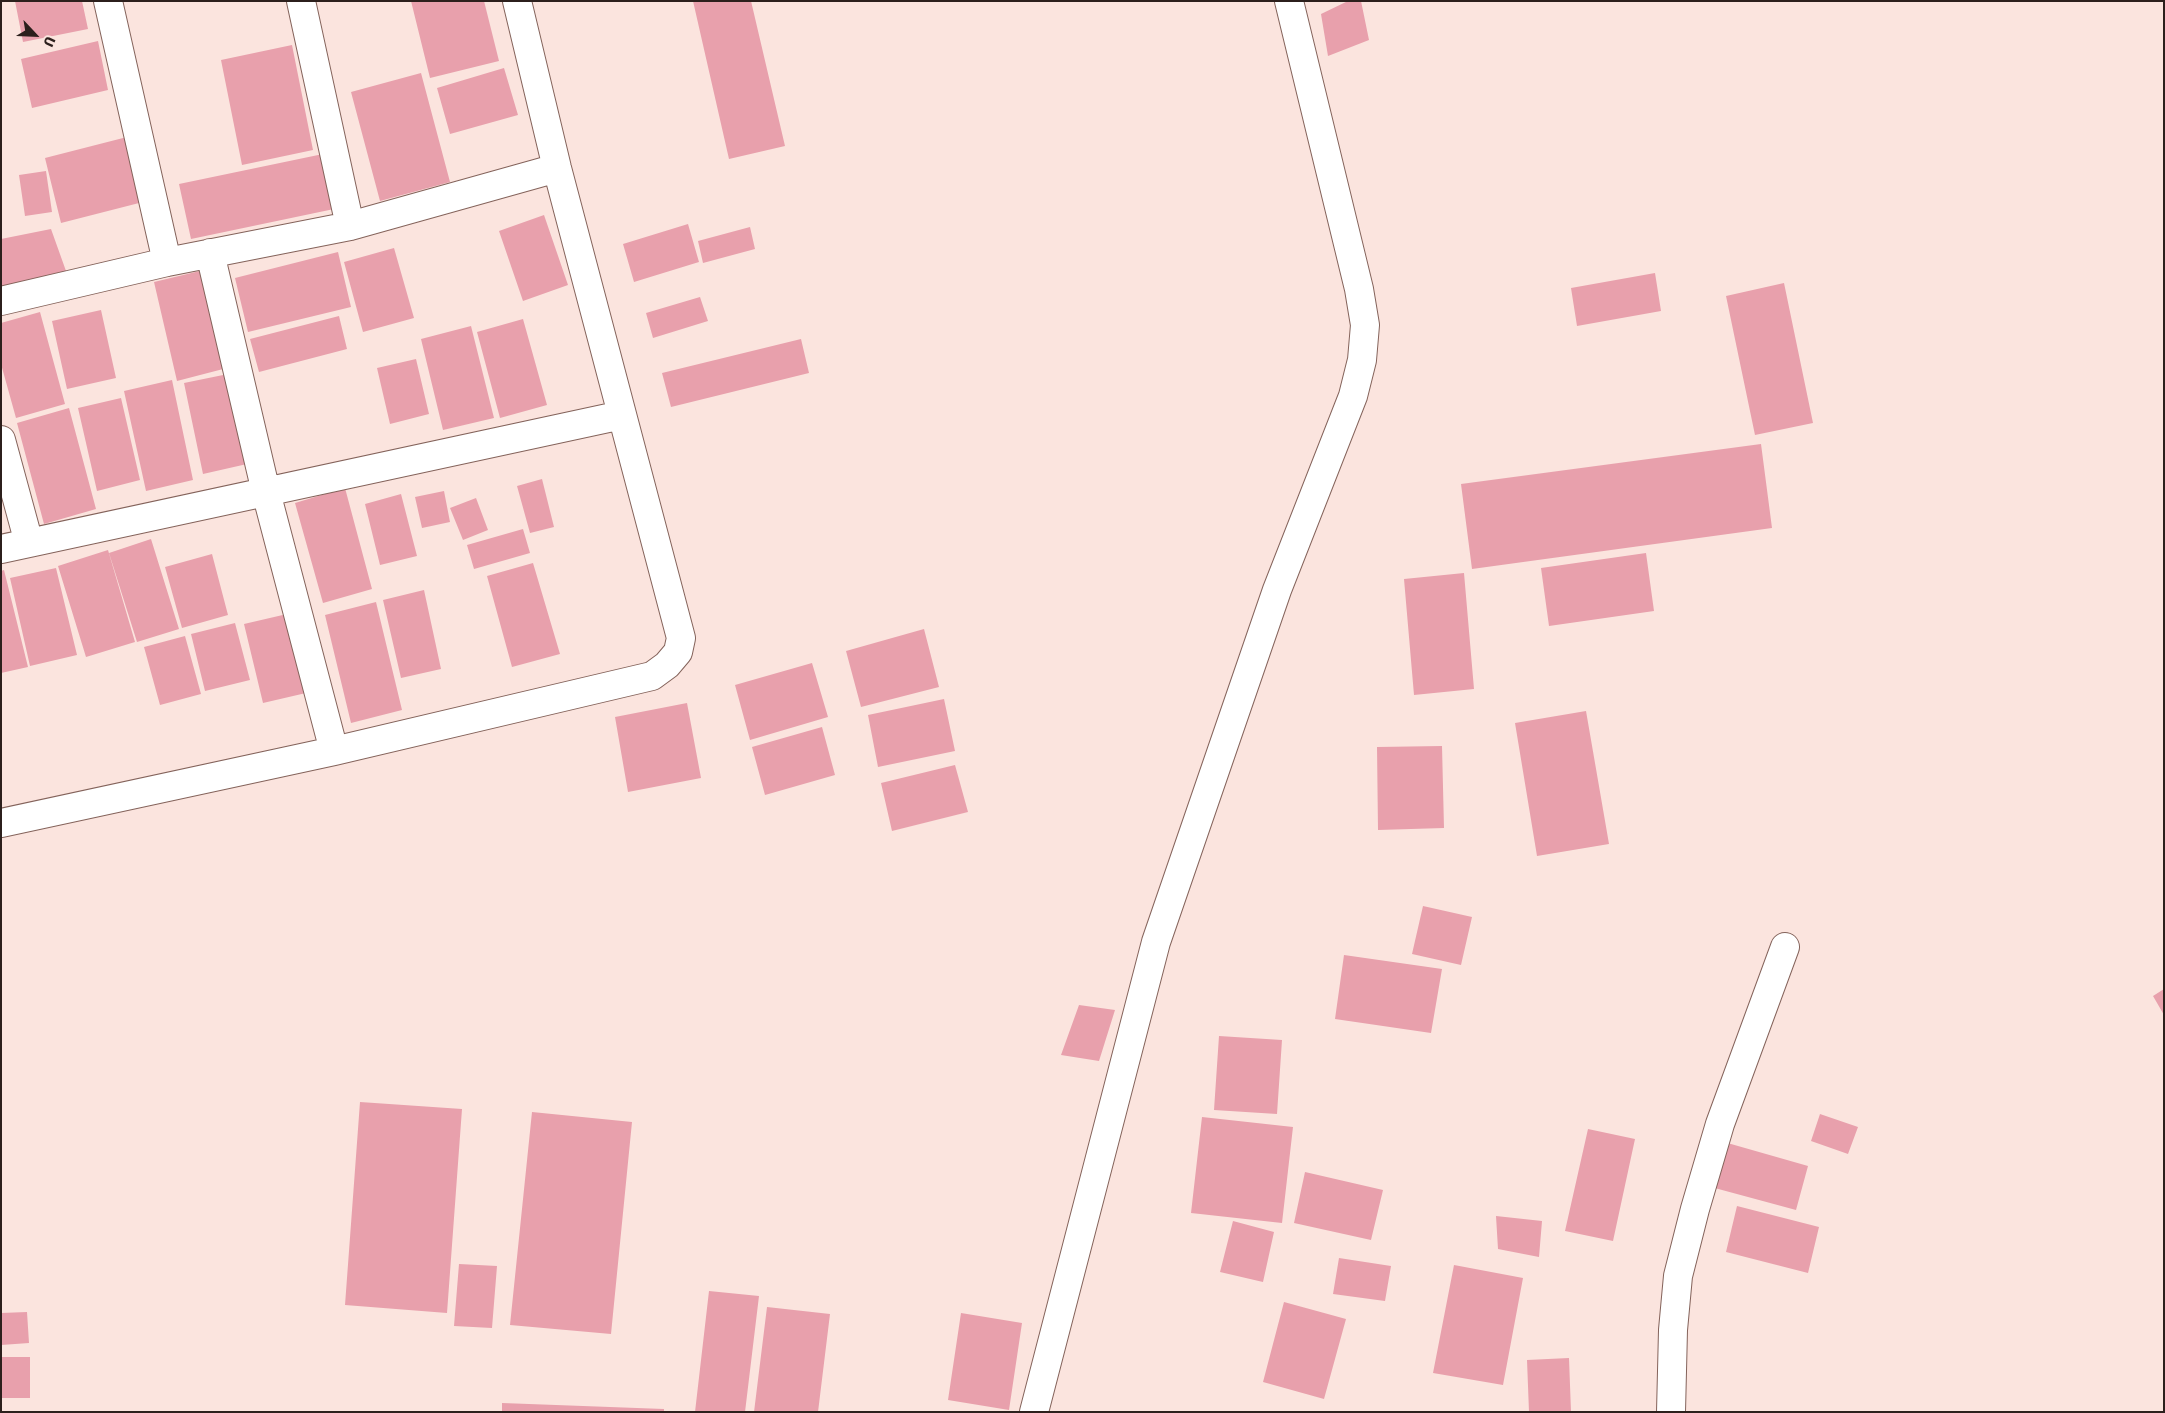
<!DOCTYPE html>
<style>
body{margin:0}
#map{position:relative;width:2165px;height:1413px;overflow:hidden;background:#fbe4de;font-family:"Fira Sans",sans-serif}
canvas{display:block}
.frame{position:absolute;inset:0;border:2px solid #2c1f1c;pointer-events:none}
.north{position:absolute;left:10px;top:10px;width:50px;height:50px;-webkit-text-stroke:4px #fbe4de;paint-order:stroke;rotate:115deg;font-size:14px;font-weight:700;line-height:20px;text-align:center;color:#2c1f1c}
.north::after{content:'';display:block;margin:auto;width:18px;height:22px;background:#2c1f1c;clip-path:polygon(50% 0,100% 100%,50% 72%,0 100%)}
</style>
<div id="map">
<canvas width="2165" height="1413"></canvas>
<div class="frame"></div>
<div class="north">U</div>
</div>
<script>
const g = document.querySelector('canvas').getContext('2d');
g.lineJoin = 'round';
function fillPath(path, color) { g.fillStyle = color; g.fill(path, 'evenodd'); }
const poly = rows => new Path2D(rows.map(r => 'M' + r).join(''));
function stroke(path, color, width, dash) { g.strokeStyle = color; g.lineWidth = width; g.lineCap = dash ? 'butt' : 'round'; g.setLineDash(dash || []); g.stroke(path); }
fillPath(poly([
 [15,1,82,1,88,29,23,42],
 [411,1,484,1,499,61,430,78],
 [693,1,751,1,785,146,729,159],
 [1348,1,1361,1,1369,40,1328,56,1321,14],
 [98,41,108,90,32,108,21,59],
 [292,45,313,150,242,165,221,60],
 [504,68,518,115,450,134,437,88],
 [421,73,450,182,380,201,351,92],
 [127,137,143,202,61,223,45,158],
 [323,154,334,209,191,239,179,184],
 [46,171,52,212,25,216,19,175],
 [544,215,568,285,523,301,499,231],
 [688,224,699,262,634,282,623,244],
 [750,227,755,249,703,263,698,241],
 [51,229,66,271,1,288,1,239],
 [394,248,414,318,363,332,344,262],
 [338,252,351,307,248,332,235,278],
 [204,270,227,368,177,381,154,282],
 [1655,273,1661,311,1577,326,1571,288],
 [1784,283,1813,423,1755,435,1726,296],
 [700,297,708,321,653,338,646,313],
 [101,310,116,378,67,389,52,321],
 [40,312,65,404,16,418,1,364,1,323],
 [339,316,347,349,259,372,250,339],
 [523,319,547,405,500,418,477,332],
 [471,326,494,418,443,430,421,339],
 [801,339,809,373,671,407,662,373],
 [416,359,429,414,390,424,377,368],
 [228,374,247,464,203,474,184,383],
 [172,380,193,480,146,491,124,391],
 [121,398,140,480,97,491,78,408],
 [69,408,96,509,44,524,17,423],
 [1761,444,1772,528,1472,569,1461,484],
 [542,479,554,527,530,533,517,486],
 [345,488,372,589,323,603,295,503],
 [444,491,450,522,422,528,415,497],
 [401,494,417,556,380,565,365,504],
 [476,498,488,530,463,540,450,508],
 [523,529,530,553,474,569,467,545],
 [151,539,179,629,137,642,109,553],
 [108,550,135,642,86,657,58,566],
 [1646,553,1654,611,1549,626,1541,568],
 [212,554,228,615,182,628,165,567],
 [533,563,560,654,512,667,487,576],
 [56,568,77,655,30,666,10,578],
 [4,570,28,667,1,673,1,571],
 [1464,573,1474,689,1414,695,1404,579],
 [424,590,441,669,401,678,383,600],
 [376,602,402,710,351,723,325,615],
 [287,614,306,693,263,703,244,624],
 [235,623,250,680,205,691,191,634],
 [924,629,939,687,861,707,846,651],
 [185,636,201,694,160,705,144,647],
 [812,663,828,717,750,740,735,685],
 [944,699,955,751,878,767,868,715],
 [687,703,701,778,628,792,615,717],
 [1586,711,1609,844,1537,856,1515,723],
 [822,727,835,775,765,795,752,747],
 [1442,746,1444,828,1378,830,1377,747],
 [955,765,968,812,892,831,881,783],
 [1423,906,1472,917,1461,965,1412,954],
 [1344,955,1442,969,1431,1033,1335,1019],
 [2164,989,2164,1015,2153,996],
 [1079,1005,1115,1010,1099,1061,1061,1055],
 [1219,1036,1282,1040,1277,1114,1214,1110],
 [360,1102,462,1109,447,1313,345,1305],
 [532,1112,632,1122,611,1334,510,1325],
 [1820,1114,1858,1127,1848,1154,1811,1141],
 [1202,1117,1293,1127,1282,1223,1191,1213],
 [1588,1129,1635,1139,1613,1241,1565,1231],
 [1724,1142,1808,1166,1796,1210,1711,1187],
 [1305,1172,1383,1190,1371,1240,1294,1223],
 [1737,1206,1819,1227,1808,1273,1726,1252],
 [1496,1216,1542,1221,1539,1257,1498,1249],
 [1233,1221,1274,1232,1263,1282,1220,1272],
 [1339,1258,1391,1266,1385,1301,1333,1294],
 [459,1264,497,1266,492,1328,454,1326],
 [1454,1265,1523,1278,1503,1385,1433,1373],
 [709,1291,759,1296,745,1412,695,1412],
 [1284,1302,1346,1319,1324,1399,1263,1382],
 [767,1307,830,1314,818,1412,754,1412],
 [27,1312,29,1343,1,1345,1,1313],
 [961,1313,1022,1323,1009,1410,948,1400],
 [1,1357,30,1357,30,1398,1,1398],
 [1569,1358,1571,1412,1529,1412,1527,1360],
 [502,1403,664,1409,664,1412,502,1412]
]), '#e8a0ac');
const minor = poly([
 [108,1,167,262],
 [301,1,350,226],
 [210,253,266,492,334,751],
 [1,301,167,262,350,226,557,168],
 [1,440,29,543],
 [1,549,622,415],
 [1,823,334,751,652,676,667,665,678,652,681,638,557,168,517,1],
 [1034,1412,1156,942,1277,590,1353,396,1362,360,1365,325,1359,289,1289,1],
 [1671,1412,1673,1330,1678,1276,1695,1209,1720,1124,1785,947]
]);
stroke(minor, '#84635b', 30);
stroke(minor, '#fff', 28);
</script>
